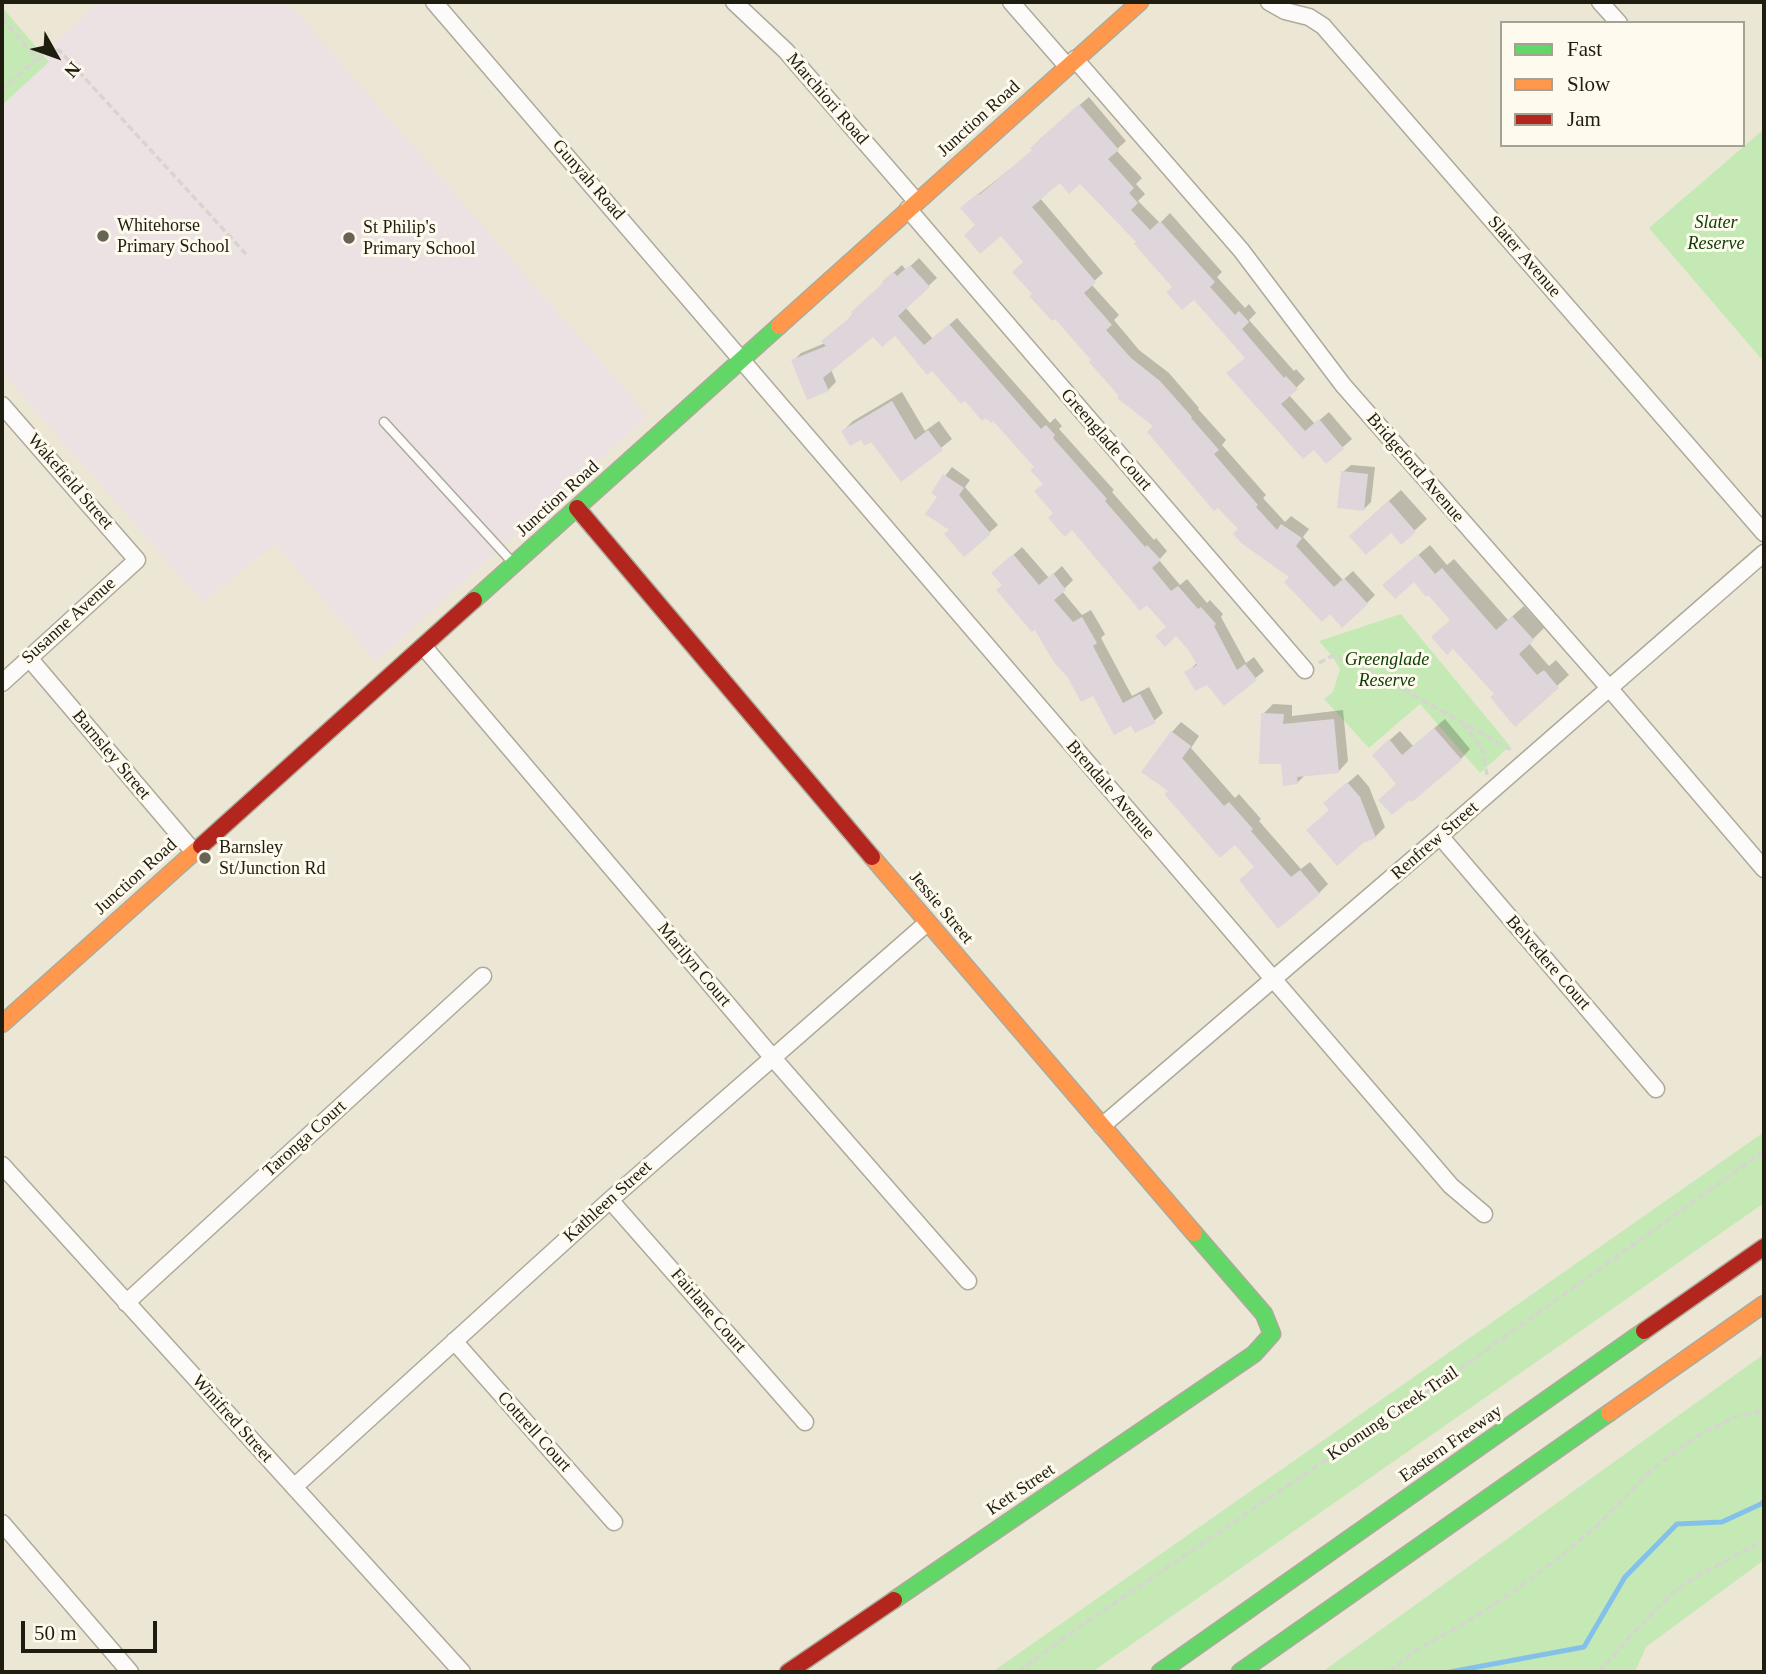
<!DOCTYPE html>
<style>
body{margin:0}
#map{position:relative;width:1766px;height:1674px;overflow:hidden;background:#ece7d5;font-family:"Times New Roman",serif}
canvas{display:block}
.frame{position:absolute;inset:0;border:4px solid #1f1c10;pointer-events:none}
.legend{position:absolute;left:1500px;top:21px;width:245px;height:126px;box-sizing:border-box;background:#fefaed;border:2px solid #a5a195;margin:0;padding:9px 12px;list-style:none;font-size:21px;color:#1f1c10}
.legend li{display:flex;align-items:center;gap:14px;height:35px}
.legend b{width:35px;border:2px solid #a5a195}
.north{position:absolute;left:21px;top:21px;width:70px;height:70px;-webkit-text-stroke:5px #fefaed;paint-order:stroke;rotate:130deg;font-size:19px;font-weight:700;line-height:28px;text-align:center;color:#1f1c10}
.north::after{content:'';display:block;margin:auto;width:24px;height:32px;background:#1f1c10;clip-path:polygon(50% 0,100% 100%,50% 72%,0 100%)}
.scale{position:absolute;left:21px;top:1621px;width:136px;height:32px;box-sizing:border-box;border:4px solid #1f1c10;border-top:0;padding-left:9px;font-size:21px;line-height:24px;white-space:nowrap;color:#1f1c10;-webkit-text-stroke:5px #fefaed;paint-order:stroke}
</style>
<div id="map">
<canvas width="1766" height="1674"></canvas>
<div class="frame"></div>
<ul class="legend">
<li><b style="height:9px;background:#63d668"></b>Fast</li>
<li><b style="height:9px;background:#ff974d"></b>Slow</li>
<li><b style="height:9px;background:#b3261e"></b>Jam</li>
</ul>
<div class="north">N</div>
<div class="scale">50 m</div>
</div>
<script>
const g = document.querySelector('canvas').getContext('2d');
g.lineJoin = 'round';
function fillPath(path, color) { g.fillStyle = color; g.fill(path, 'evenodd'); }
const poly = rows => new Path2D(rows.map(r => 'M' + r).join(''));
function stroke(path, color, width, dash) { g.strokeStyle = color; g.lineWidth = width; g.lineCap = dash ? 'butt' : 'round'; g.setLineDash(dash || []); g.stroke(path); }
function label(font, color, halo, rows, align = 'center') {
  g.font = font + ' "Times New Roman",serif'; g.lineWidth = 6; g.setLineDash([]); g.textBaseline = 'middle'; g.strokeStyle = halo; g.fillStyle = color; for (const [text, x, y, turn = 0] of rows) {
    g.save(); g.translate(x, y); g.rotate((+turn || 0) * Math.PI / 180); g.textAlign = isNaN(turn) ? turn : align; if (halo) g.strokeText(text, 0, 0); g.fillText(text, 0, 0); g.restore();
  }
}
fillPath(poly([
 [99,2,288,2,648,416,376,661,275,544,203,602,2,372,2,100,47,60,43,54]
]), '#ede2e3');
fillPath(poly([
 [2,7,49,62,2,105],
 [1764,129,1764,362,1649,228],
 [1401,614,1510,746,1480,773,1420,704,1369,748,1324,699,1333,692,1340,669,1332,656,1319,641],
 [1764,1132,1764,1203,1092,1672,992,1672],
 [1764,1354,1764,1560,1646,1647,1635,1672,1322,1672]
]), '#c5e9b5');
fillPath(poly([
 [1089,97,1126,141,1116,150,1142,178,1136,184,1145,194,1138,201,1160,223,1170,213,1222,272,1217,277,1245,308,1249,304,1256,313,1249,320,1294,371,1296,369,1305,379,1289,395,1315,424,1329,412,1352,439,1327,461,1314,447,1303,457,1247,357,1194,298,1174,286,1139,242,1081,181,1060,181,1040,198,1103,273,1091,284,1119,315,1114,320,1139,350,1169,373,1199,408,1198,409,1226,440,1222,445,1266,495,1263,498,1285,522,1291,516,1309,529,1303,537,1343,580,1353,571,1375,595,1367,603,1291,576,1241,529,1155,425,1121,396,1025,261,1001,234,977,225,971,200,1034,150,1040,139],
 [919,258,937,278,905,307,933,339,957,318,1050,423,1055,418,1062,426,1059,429,1114,490,1112,492,1154,540,1156,538,1167,551,1159,560,1180,585,1187,579,1207,603,1210,600,1223,614,1221,617,1246,663,1254,657,1264,671,1224,704,1208,683,1187,672,1197,663,1190,650,1073,528,1055,513,1036,467,993,419,932,368,895,333,873,335,831,369,836,382,828,390,793,361,801,353,825,343,892,274,902,265,906,270],
 [902,392,925,431,939,421,952,439,902,479,872,439,843,431,853,421],
 [1351,465,1375,467,1371,502,1364,509,1343,472],
 [952,467,970,480,965,487,998,525,964,555,939,496,933,492],
 [1401,490,1427,519,1401,543,1391,531,1363,524],
 [1430,545,1447,565,1454,559,1508,620,1524,606,1544,628,1529,643,1549,666,1556,660,1569,675,1515,724,1452,619,1414,580,1396,574],
 [1022,547,1049,578,1062,566,1073,580,1062,591,1082,615,1091,610,1105,634,1101,638,1132,696,1149,687,1163,713,1154,721,1094,694,1069,677,1004,585,1002,565],
 [1273,704,1292,705,1292,716,1343,710,1348,761,1339,771,1306,774,1297,783,1283,763,1263,714],
 [1445,719,1470,749,1461,759,1398,783,1384,745,1400,731,1413,746],
 [1181,722,1199,736,1191,748,1235,798,1239,794,1261,819,1259,821,1301,869,1310,862,1328,884,1319,893,1255,867,1235,843,1170,791,1172,732],
 [1358,774,1369,787,1385,827,1375,837,1331,809,1336,793]
]), '#0003');
stroke(poly([
 [1450,1672,1584,1647,1625,1577,1677,1524,1722,1522,1761,1504,1764,1501]
]), '#84c1ea', 5);
fillPath(poly([
 [1079,104,1119,150,1108,159,1134,188,1129,193,1138,203,1131,210,1150,230,1160,221,1215,282,1210,287,1235,315,1239,311,1249,322,1242,329,1284,378,1286,376,1298,389,1281,404,1305,431,1319,419,1344,449,1326,464,1314,450,1303,459,1226,373,1245,358,1194,300,1182,310,1166,292,1172,287,1134,244,1136,242,1080,184,1069,194,1060,183,1032,207,1096,282,1084,293,1112,325,1106,330,1131,358,1160,381,1192,417,1191,418,1219,450,1214,454,1258,505,1256,507,1277,530,1281,524,1302,538,1296,546,1334,587,1344,578,1368,604,1342,628,1330,614,1322,622,1284,582,1289,577,1241,543,1233,534,1238,529,1218,508,1214,511,1147,432,1153,426,1117,398,1119,396,1089,362,1091,360,1055,319,1052,321,1029,296,1032,294,1012,272,1023,262,1001,236,980,254,964,235,975,225,960,208,978,193,979,195,1032,150,1030,148],
 [910,265,930,287,898,316,924,345,949,324,1041,429,1046,425,1055,435,1053,438,1107,499,1105,501,1145,547,1147,545,1161,560,1152,568,1171,591,1178,586,1198,609,1201,607,1216,624,1214,626,1237,670,1245,664,1257,680,1224,706,1207,685,1195,691,1184,672,1197,665,1189,651,1176,636,1165,647,1155,636,1166,627,1147,605,1140,611,1072,530,1065,537,1048,518,1053,513,1034,491,1043,484,1030,470,1034,467,993,421,991,423,986,418,982,421,965,401,961,404,932,371,927,375,895,336,882,347,873,337,823,378,829,391,807,400,791,360,826,346,821,341,853,315,851,312,883,283,882,281,893,272,897,276],
 [892,401,915,440,928,430,943,450,901,482,871,442,864,446,861,440,850,446,841,431],
 [1341,471,1368,474,1364,511,1337,508],
 [943,474,964,488,959,495,991,534,964,557,944,534,949,530,925,514,937,497,931,493],
 [1389,501,1416,532,1401,545,1391,533,1366,555,1349,536],
 [1013,554,1039,585,1053,573,1066,590,1054,600,1073,622,1082,617,1097,643,1093,646,1123,703,1140,694,1156,723,1135,733,1131,726,1114,735,1093,696,1081,702,1068,678,1053,661,1035,630,1032,632,996,590,1002,585,991,573],
 [1418,554,1435,574,1442,568,1496,630,1512,616,1534,640,1519,654,1537,675,1544,670,1559,688,1515,727,1490,697,1494,694,1453,649,1447,655,1431,637,1450,620,1428,595,1426,597,1414,582,1395,599,1382,585],
 [1261,713,1284,714,1283,724,1334,719,1339,773,1297,777,1298,784,1283,786,1281,764,1259,764],
 [1434,728,1462,760,1412,802,1410,800,1392,815,1378,800,1396,784,1372,755,1389,739,1402,755],
 [1171,731,1191,746,1182,758,1224,806,1229,802,1253,829,1251,831,1291,877,1300,870,1320,894,1278,929,1239,880,1254,867,1235,845,1220,858,1164,794,1168,791,1141,772],
 [1347,782,1360,797,1376,838,1363,843,1337,866,1306,830,1329,810,1323,803]
]), '#dfd6db');
const lane = poly([
 [384,422,514,564]
]);
const street = poly([
 [434,2,1451,1186,1484,1214],
 [734,2,786,51,916,201],
 [1011,2,1067,66],
 [1269,2,1285,11,1309,17,1323,26,1764,533],
 [1600,2,1619,23],
 [1075,59,1241,250,1343,385,1610,689,1764,869],
 [908,209,1305,670],
 [2,405,137,560,2,683],
 [423,646,773,1058,968,1281],
 [29,658,193,851],
 [1440,836,1656,1089],
 [1102,1126,1440,836,1764,553],
 [2,1165,462,1672],
 [610,1200,805,1422],
 [126,1303,483,976],
 [454,1341,614,1522],
 [294,1487,610,1200,927,923],
 [2,1523,130,1672]
]);
const fast = poly([
 [474,600,779,326],
 [894,1600,1254,1354,1272,1334,1264,1314,1194,1233],
 [1160,1672,1644,1331],
 [1240,1672,1609,1413]
]);
const slow = poly([
 [779,326,1140,2],
 [872,857,1194,1233],
 [2,1024,201,846],
 [1609,1413,1764,1304]
]);
const jam = poly([
 [577,508,872,857],
 [201,846,474,600],
 [1644,1331,1764,1247],
 [788,1672,894,1600]
]);
stroke(lane, '#ada99b', 11);
stroke(street, '#ada99b', 19);
stroke(fast, '#ada99b', 19);
stroke(slow, '#ada99b', 19);
stroke(jam, '#ada99b', 19);
stroke(poly([
 [2,18,37,59,2,89],
 [37,59,59,50,246,254],
 [1319,663,1332,656,1358,664,1513,751],
 [1463,723,1482,749,1487,775],
 [1018,1672,1075,1630,1464,1366,1764,1151],
 [1389,1672,1415,1651,1475,1617,1517,1589,1561,1556,1599,1524,1650,1471,1694,1438,1734,1417,1764,1411],
 [1599,1672,1637,1629,1670,1595,1694,1578,1764,1540]
]), '#d7d5cf', 3.5, [7, 3.5]);
stroke(lane, '#fcfbf9', 8);
stroke(street, '#fcfbf9', 16);
stroke(fast, '#63d668', 16);
stroke(slow, '#ff974d', 16);
stroke(jam, '#b3261e', 16);
for (const [x, y, r, color] of [
 [103,236,7,"#676355"],
 [349,238,7,"#676355"],
 [205,858,7,"#676355"]
]) { const dot = new Path2D(); dot.arc(x, y, r, 0, 2 * Math.PI); g.fillStyle = color; g.fill(dot); stroke(dot, '#fefaed', 2.5); }
label('18px', '#1f1c10', '#fefaed', [
 ["Marchiori Road",827,99,49],
 ["Junction Road",979,119,-42],
 ["Gunyah Road",588,180,49],
 ["Slater Avenue",1524,257,49],
 ["Greenglade Court",1106,440,49],
 ["Bridgeford Avenue",1415,468,49],
 ["Wakefield Street",70,482,49],
 ["Junction Road",558,499,-42],
 ["Susanne Avenue",69,621,-42],
 ["Barnsley Street",111,755,50],
 ["Brendale Avenue",1110,790,49],
 ["Renfrew Street",1435,841,-41],
 ["Junction Road",136,877,-42],
 ["Jessie Street",941,908,50],
 ["Belvedere Court",1548,963,49],
 ["Marilyn Court",694,965,50],
 ["Taronga Court",305,1139,-42],
 ["Kathleen Street",608,1202,-42],
 ["Fairlane Court",708,1311,49],
 ["Koonung Creek Trail",1393,1414,-34],
 ["Winifred Street",232,1419,48],
 ["Cottrell Court",534,1432,48],
 ["Eastern Freeway",1451,1444,-35],
 ["Kett Street",1021,1490,-34]
]);
label('italic 18px', '#0b3b05', '#fefaed', [
 ["Slater",1716,223],
 ["Reserve",1716,244],
 ["Greenglade",1387,660],
 ["Reserve",1387,681]
]);
label('18px', '#1f1c10', '#fefaed', [
 ["Whitehorse",117,226],
 ["Primary School",117,247],
 ["St Philip's",363,228],
 ["Primary School",363,249],
 ["Barnsley",219,848],
 ["St/Junction Rd",219,869]
], 'left');
</script>
